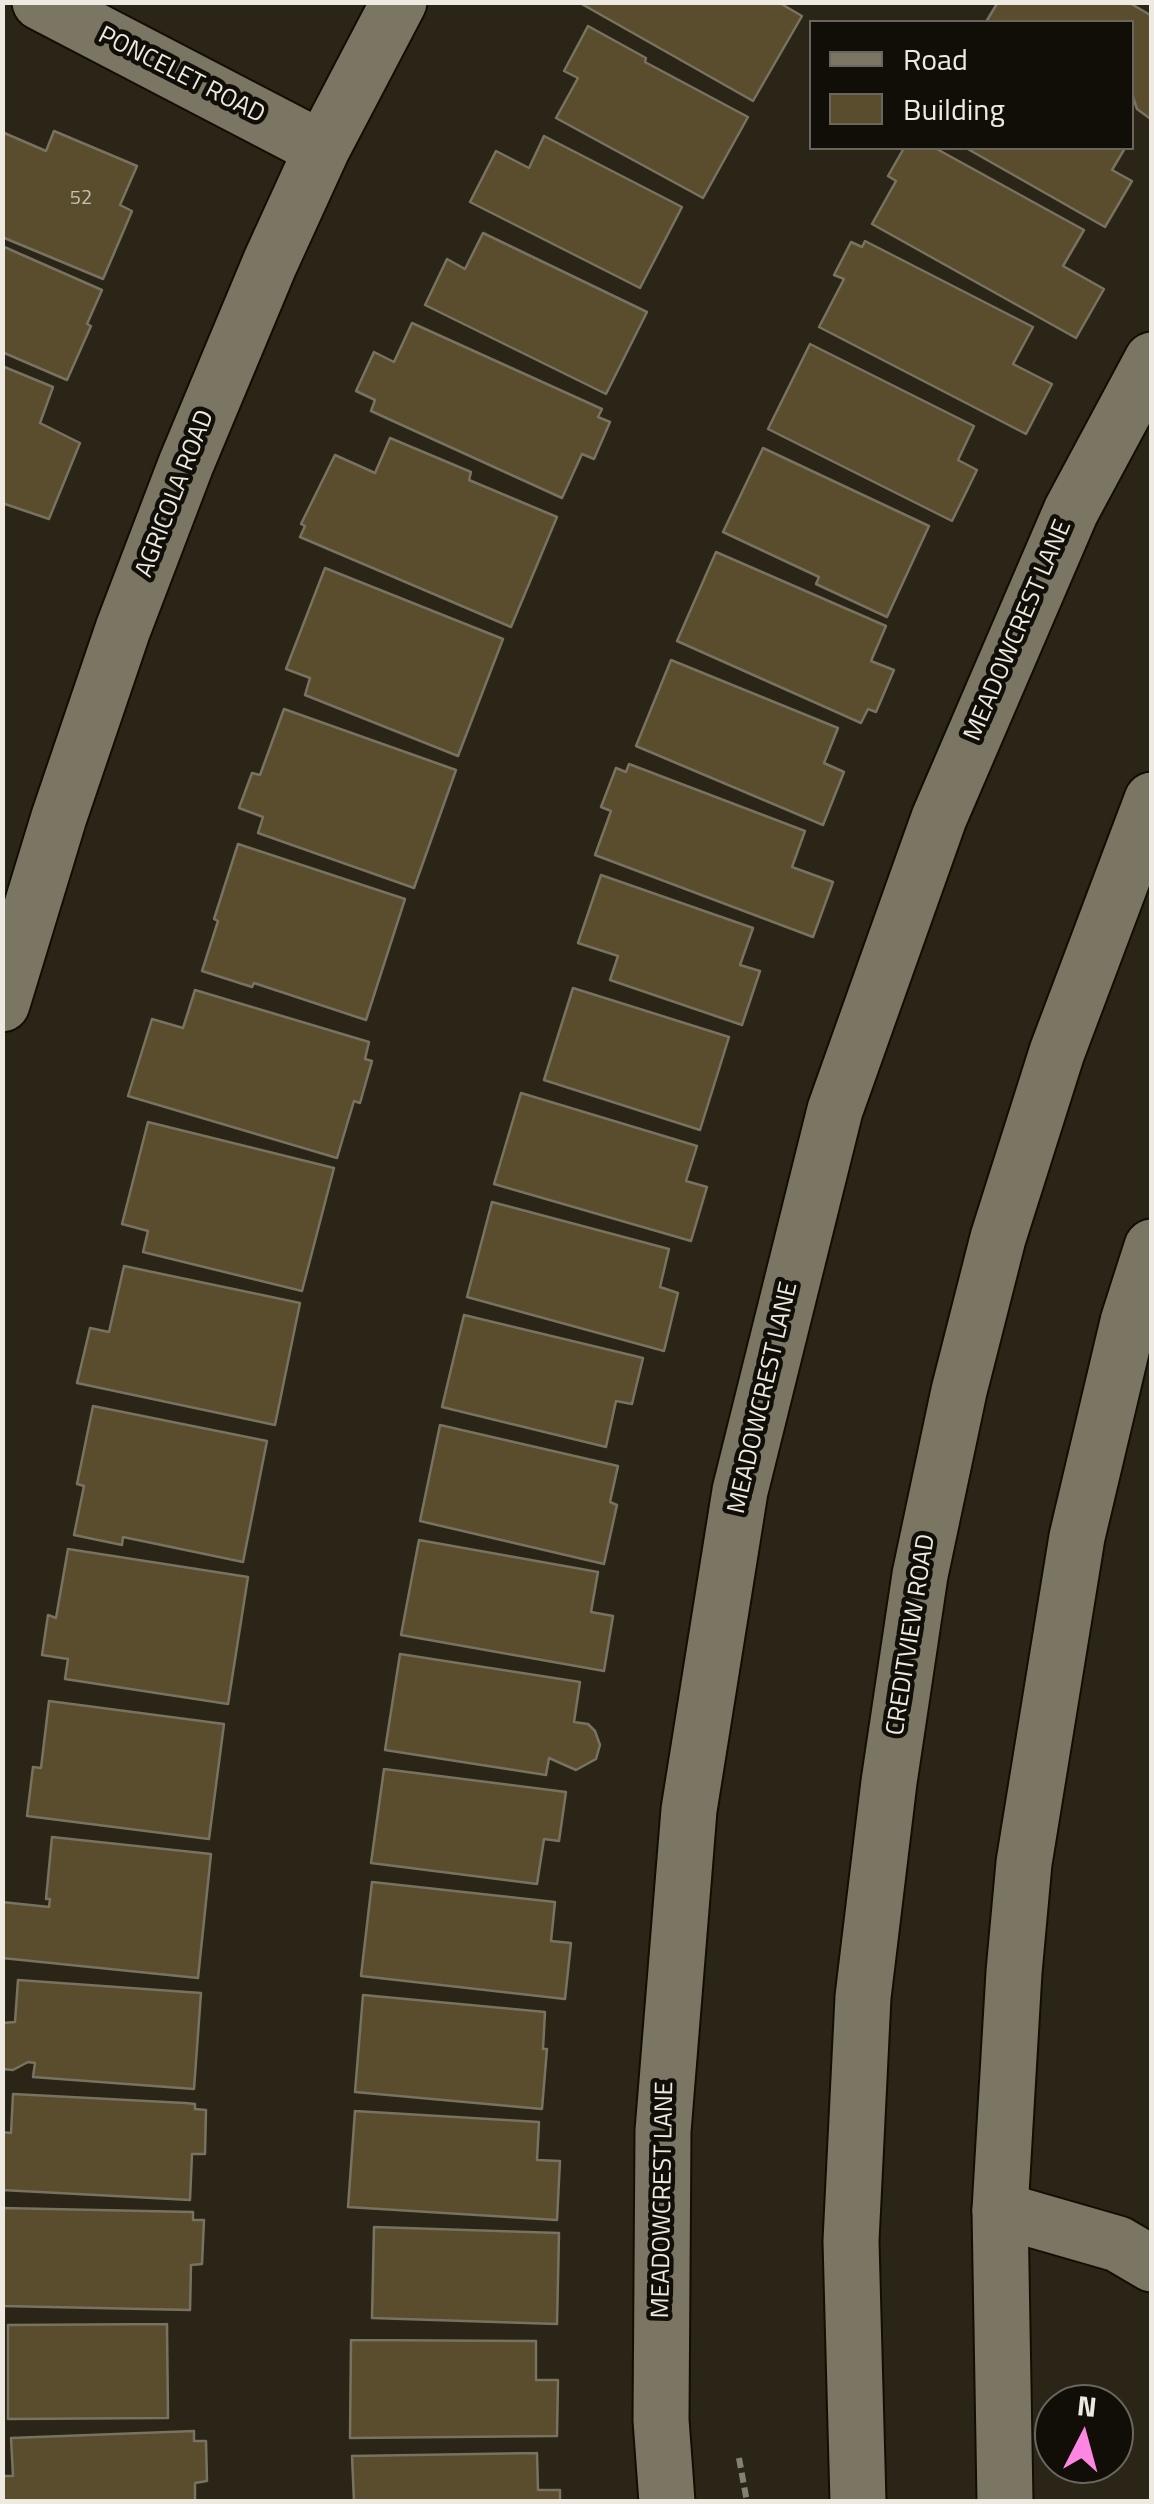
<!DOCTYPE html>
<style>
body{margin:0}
#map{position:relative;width:1154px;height:2504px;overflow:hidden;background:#2a2516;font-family:"Titillium Web",sans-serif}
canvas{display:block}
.frame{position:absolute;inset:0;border:5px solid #eeeae1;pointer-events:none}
.legend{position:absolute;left:809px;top:20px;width:325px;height:130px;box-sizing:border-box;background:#110e08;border:2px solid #69665f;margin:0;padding:12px 18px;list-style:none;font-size:30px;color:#eeeae1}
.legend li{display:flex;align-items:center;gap:20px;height:50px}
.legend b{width:50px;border:2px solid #69665f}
.north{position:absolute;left:1034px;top:2384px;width:100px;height:100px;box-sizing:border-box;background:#110e08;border:2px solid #69665f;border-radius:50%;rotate:6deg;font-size:28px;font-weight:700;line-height:40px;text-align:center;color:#eeeae1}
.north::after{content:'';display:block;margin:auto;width:35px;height:45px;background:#fd86e2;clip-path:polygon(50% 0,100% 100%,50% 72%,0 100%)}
</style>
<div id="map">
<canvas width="1154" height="2504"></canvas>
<div class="frame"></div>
<ul class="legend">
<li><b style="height:12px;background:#7b7564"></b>Road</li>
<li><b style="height:28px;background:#594d2e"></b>Building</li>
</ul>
<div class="north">N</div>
</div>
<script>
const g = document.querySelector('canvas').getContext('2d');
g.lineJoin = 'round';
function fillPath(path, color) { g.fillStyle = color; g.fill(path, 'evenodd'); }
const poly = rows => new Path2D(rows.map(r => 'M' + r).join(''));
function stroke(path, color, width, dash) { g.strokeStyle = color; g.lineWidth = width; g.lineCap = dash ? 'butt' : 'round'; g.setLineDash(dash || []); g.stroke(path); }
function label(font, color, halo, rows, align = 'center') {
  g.font = font + ' "Titillium Web",sans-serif'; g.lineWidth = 9; g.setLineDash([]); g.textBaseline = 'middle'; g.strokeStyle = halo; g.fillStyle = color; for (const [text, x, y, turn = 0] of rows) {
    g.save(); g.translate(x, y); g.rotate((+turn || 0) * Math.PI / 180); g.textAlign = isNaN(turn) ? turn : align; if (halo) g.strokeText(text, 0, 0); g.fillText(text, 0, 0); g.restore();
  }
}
const building = poly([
 [778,2,802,16,753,101,580,3,778,2],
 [998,2,1128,2,1152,16,1152,120,1137,109,1132,94,1132,22,986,22,998,2],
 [588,26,646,58,645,62,748,117,703,198,556,118,578,78,564,71,588,26],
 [54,131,137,166,120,205,132,211,103,279,2,237,2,132,46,151,54,131],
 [544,136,682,207,640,288,470,202,496,151,529,168,544,136],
 [904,148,935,148,1084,230,1063,266,1104,289,1076,338,872,224,896,181,888,176,904,148],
 [966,148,1125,148,1112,170,1132,181,1105,227,966,148],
 [483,233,647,312,606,394,425,305,447,259,465,269,483,233],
 [865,241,1033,327,1013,364,1052,384,1026,434,819,327,844,279,834,275,851,242,862,247,865,241],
 [2,246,102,290,87,324,91,326,67,380,2,352,2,246],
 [412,323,602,409,598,417,610,422,594,459,582,454,562,498,371,411,375,400,356,391,374,352,394,362,412,323],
 [810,344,974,426,958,460,977,470,952,521,768,429,810,344],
 [2,366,53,387,40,423,80,443,49,519,2,503,2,366],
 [390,438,471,472,469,480,557,517,511,627,300,537,305,526,301,524,335,455,375,473,390,438],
 [763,448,929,526,887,617,816,584,819,577,723,532,763,448],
 [716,552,886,626,871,661,894,670,876,712,868,709,861,723,677,641,716,552],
 [325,568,503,639,458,756,305,695,310,678,286,669,325,568],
 [671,660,838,728,824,763,844,772,823,825,636,746,671,660],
 [284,709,456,770,414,888,258,833,263,817,239,808,252,773,260,775,284,709],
 [629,764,805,831,792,867,833,882,813,937,595,855,611,811,601,807,616,768,626,772,629,764],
 [238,844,405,899,366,1020,254,983,252,987,202,971,218,921,214,919,238,844],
 [601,875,753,928,740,965,760,971,742,1025,610,980,618,956,578,943,601,875],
 [573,988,729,1037,700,1130,544,1080,573,988],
 [195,990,369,1042,365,1059,372,1061,360,1103,354,1101,337,1158,128,1096,152,1019,183,1028,195,990],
 [521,1093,697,1146,686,1181,707,1187,691,1241,494,1184,521,1093],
 [148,1122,334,1168,302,1291,143,1252,148,1231,122,1224,148,1122],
 [492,1202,669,1249,660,1287,678,1293,664,1351,467,1297,492,1202],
 [124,1266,300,1303,275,1425,77,1383,90,1328,109,1332,124,1266],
 [464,1315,643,1358,632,1404,616,1401,606,1447,442,1407,464,1315],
 [93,1406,267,1441,243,1562,123,1537,122,1545,74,1535,84,1486,77,1484,93,1406],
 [440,1425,618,1466,610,1502,617,1505,604,1564,420,1521,440,1425],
 [419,1540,598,1572,591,1612,613,1616,604,1671,401,1635,419,1540],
 [68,1549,248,1577,228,1704,65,1679,68,1659,42,1655,48,1615,56,1618,68,1549],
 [400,1654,580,1682,574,1722,588,1724,595,1731,600,1745,596,1759,576,1770,549,1758,546,1775,385,1750,400,1654],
 [49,1701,224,1724,209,1839,27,1816,33,1767,41,1768,49,1701],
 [384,1769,566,1792,559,1841,544,1839,537,1884,371,1863,384,1769],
 [52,1837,211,1854,198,1978,2,1958,2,1902,49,1907,50,1899,46,1899,52,1837],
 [372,1882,555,1902,551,1941,571,1943,565,1999,361,1976,372,1882],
 [18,1980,201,1993,194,2089,33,2077,35,2063,28,2062,13,2070,2,2069,2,2023,15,2022,18,1980],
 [363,1995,545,2012,543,2049,547,2049,542,2109,355,2092,363,1995],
 [13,2094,185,2103,195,2104,195,2109,206,2110,205,2154,192,2154,190,2200,2,2190,2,2132,11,2133,13,2094],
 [355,2111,539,2122,537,2160,560,2161,557,2220,348,2207,355,2111],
 [2,2208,193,2212,193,2220,204,2220,202,2264,191,2265,190,2310,2,2306,2,2208],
 [374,2227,559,2233,557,2324,372,2318,374,2227],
 [167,2324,168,2418,8,2419,8,2325,167,2324],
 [351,2340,536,2341,536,2380,558,2380,557,2436,350,2438,351,2340],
 [194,2431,194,2441,206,2441,207,2481,195,2483,195,2502,2,2502,2,2476,13,2476,11,2438,194,2431],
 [537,2453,538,2490,560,2490,560,2502,354,2502,352,2456,537,2453]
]);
fillPath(building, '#594d2e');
stroke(building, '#787261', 2.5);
const street = poly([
 [40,2,322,149],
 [2,1004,59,817,123,629,186,464,270,263,322,149,399,2],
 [1000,2210,1118,2244,1152,2264],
 [667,2502,661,2420,663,2131,689,1810,740,1491,835,1110,939,818,1071,511,1152,360]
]);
const secondary = poly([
 [858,2502,851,2241,863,1997,889,1782,920,1575,959,1391,998,1238,1057,1052,1152,800],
 [1005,2502,1000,2210,1014,1972,1024,1863,1077,1537,1128,1322,1152,1247]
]);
stroke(street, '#130e03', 59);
stroke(secondary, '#130e03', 59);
stroke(poly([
 [739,2458,747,2502]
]), '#848073', 6, [10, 5]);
stroke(street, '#7b7564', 55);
stroke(secondary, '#7b7564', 55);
label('20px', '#c9c3b4', null, [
 ["52",81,199]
]);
label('25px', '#eeeae1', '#110e08', [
 ["PONCELET ROAD",181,76,27],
 ["AGRICOLA ROAD",176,494,-69],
 ["MEADOWCREST LANE",1019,631,-67],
 ["MEADOWCREST LANE",764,1398,-77],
 ["CREDITVIEW ROAD",912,1635,-81],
 ["MEADOWCREST LANE",664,2200,-89]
]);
</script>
